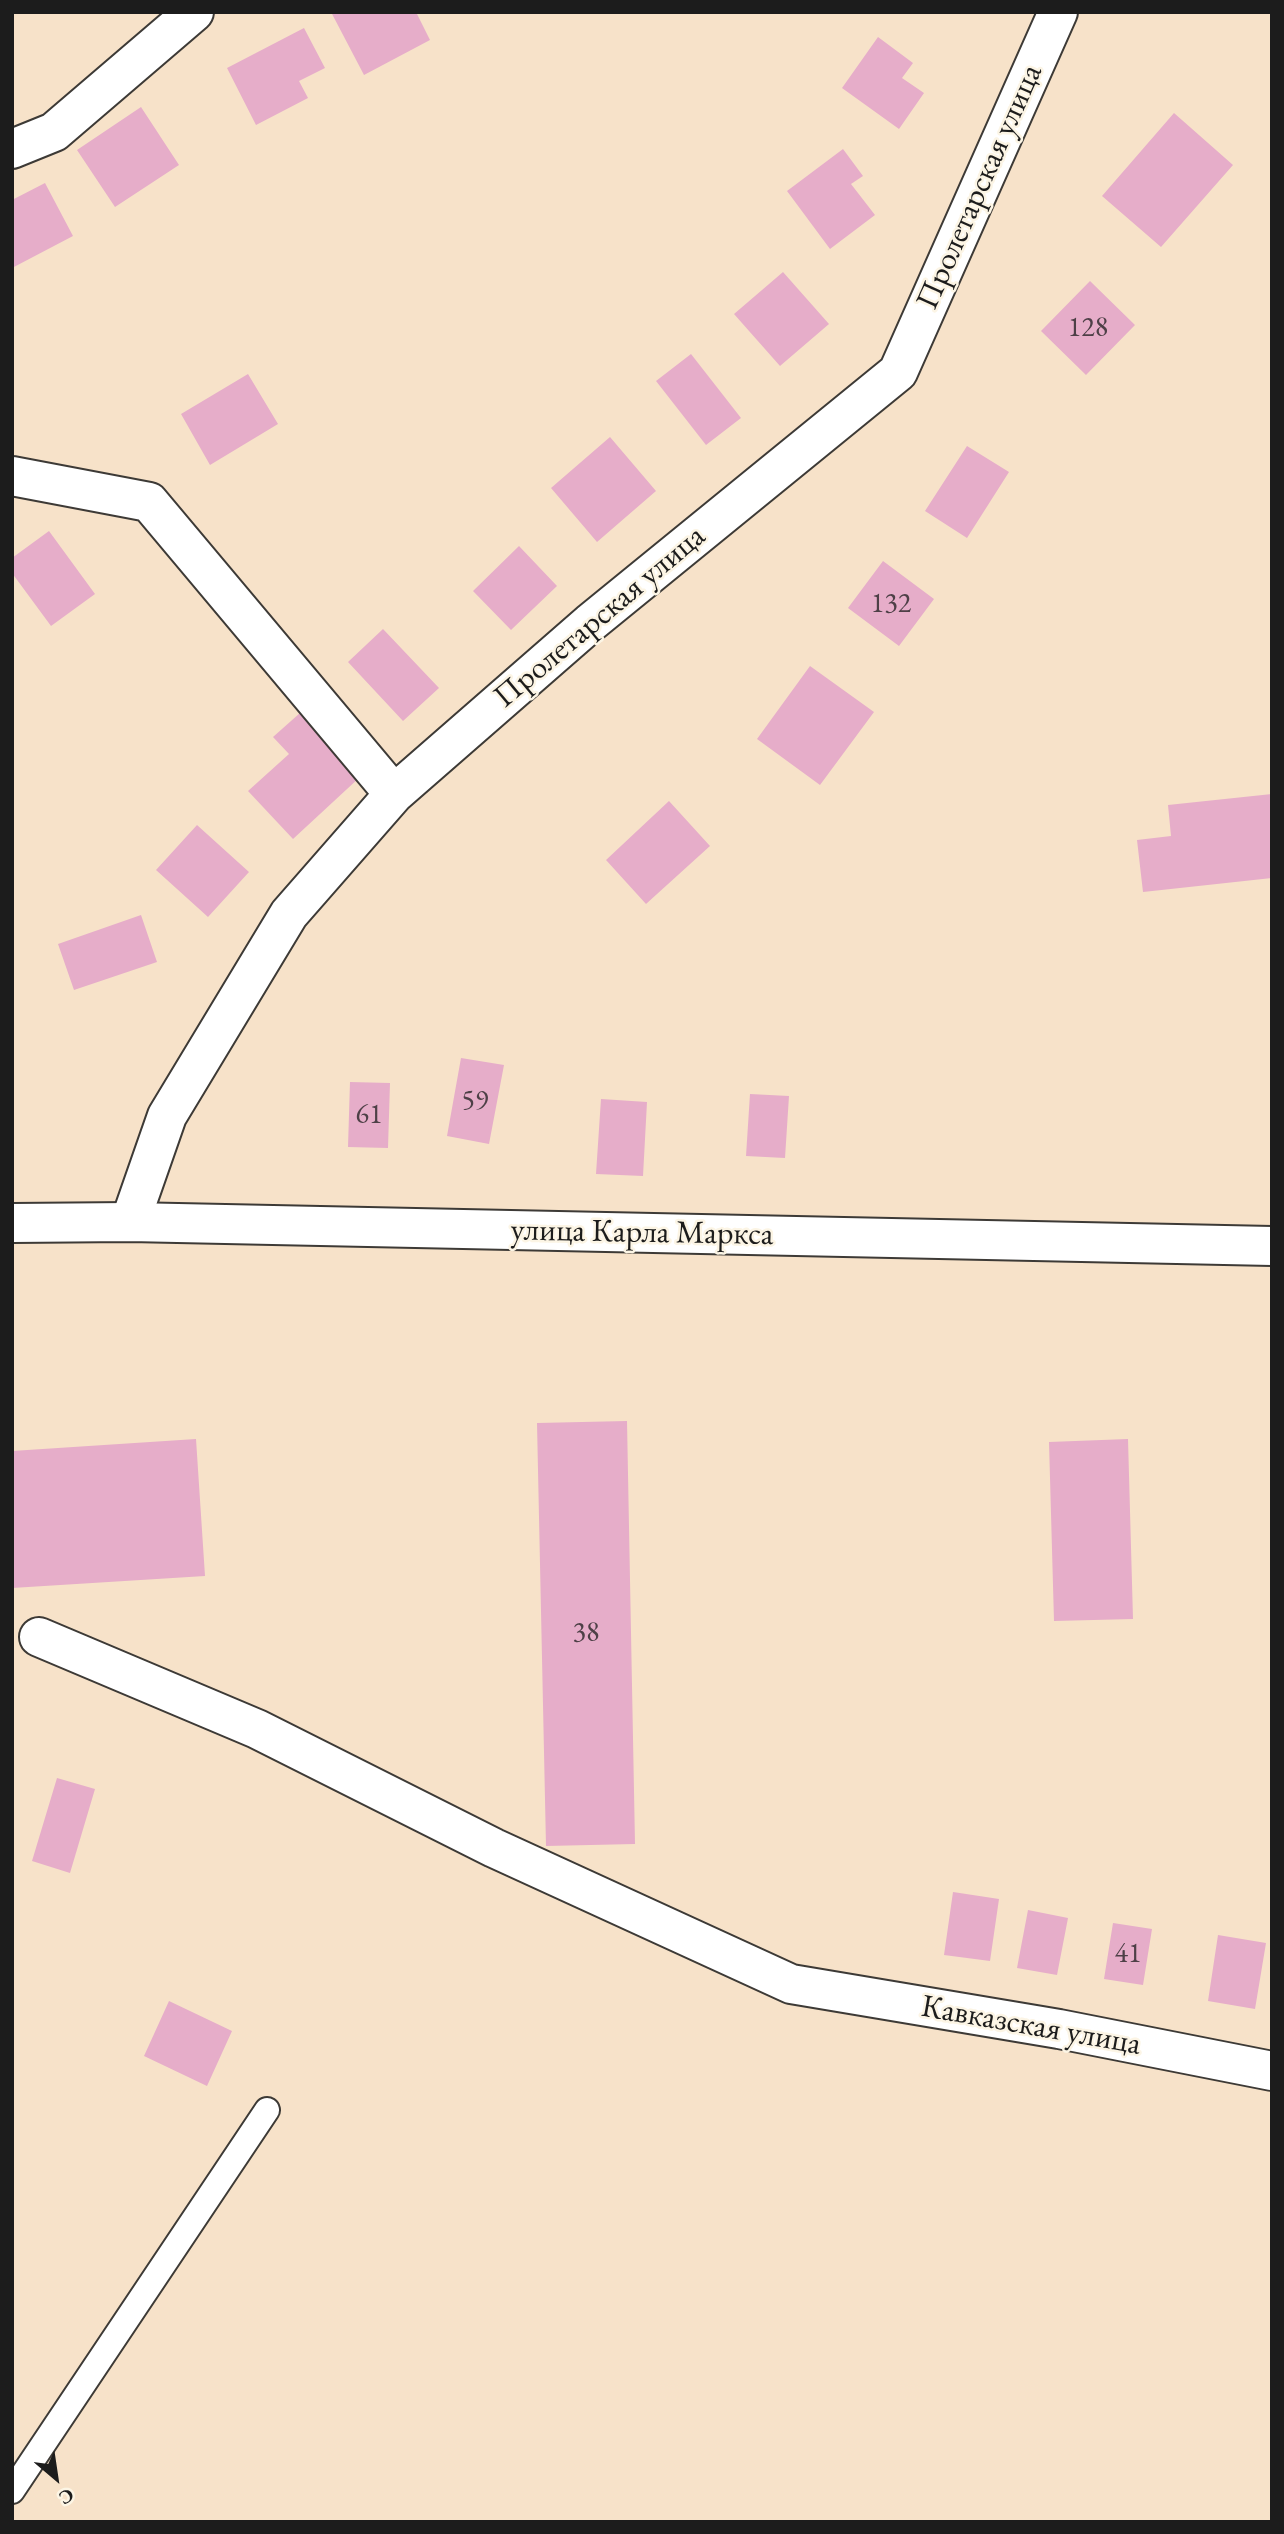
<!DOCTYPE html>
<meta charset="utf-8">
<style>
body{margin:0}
#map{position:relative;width:1284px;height:2534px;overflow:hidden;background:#f7e2c9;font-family:"EB Garamond",serif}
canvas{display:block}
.frame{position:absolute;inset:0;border:14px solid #1c1c1c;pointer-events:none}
.north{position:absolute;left:21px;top:2443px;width:70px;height:70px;-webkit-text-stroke:5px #fcf5e5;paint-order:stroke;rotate:151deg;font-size:19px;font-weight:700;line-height:28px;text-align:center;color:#1c1c1c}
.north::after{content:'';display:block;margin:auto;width:24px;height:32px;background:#1c1c1c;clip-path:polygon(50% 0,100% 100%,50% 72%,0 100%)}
</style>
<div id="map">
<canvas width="1284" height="2534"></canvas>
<div class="frame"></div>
<div class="north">С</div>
</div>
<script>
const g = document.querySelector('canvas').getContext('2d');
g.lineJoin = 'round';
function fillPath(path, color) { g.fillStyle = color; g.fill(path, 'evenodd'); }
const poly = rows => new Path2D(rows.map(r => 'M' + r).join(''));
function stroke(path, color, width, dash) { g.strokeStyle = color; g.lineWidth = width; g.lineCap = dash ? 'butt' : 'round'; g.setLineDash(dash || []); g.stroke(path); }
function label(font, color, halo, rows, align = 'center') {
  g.font = font + ' "EB Garamond",serif'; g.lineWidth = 5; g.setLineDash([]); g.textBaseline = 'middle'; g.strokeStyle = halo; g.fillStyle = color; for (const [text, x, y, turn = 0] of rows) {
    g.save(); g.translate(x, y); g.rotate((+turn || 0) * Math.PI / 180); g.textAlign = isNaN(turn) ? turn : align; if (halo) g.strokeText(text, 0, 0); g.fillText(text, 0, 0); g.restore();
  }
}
fillPath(poly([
 [331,12,416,12,430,40,364,75],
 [304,28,325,68,299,81,308,98,256,125,227,68],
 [878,37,913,63,902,78,924,93,899,129,842,88],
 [141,107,179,165,115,207,77,150],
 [1174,113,1233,165,1161,247,1102,196],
 [843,149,863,176,851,184,875,215,830,249,787,191],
 [45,183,73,236,12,268,12,200],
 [783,272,829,324,780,366,734,314],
 [1090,281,1135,325,1086,375,1041,331],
 [691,354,741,418,706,445,656,381],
 [248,374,278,424,210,465,181,414],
 [610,437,656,491,597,542,551,488],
 [967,446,1009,472,967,538,925,511],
 [49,531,95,594,51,626,12,573,12,558],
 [519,546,557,586,511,630,473,591],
 [883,561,934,599,899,646,848,608],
 [383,629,439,688,403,721,348,662],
 [810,666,874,712,820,785,757,739],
 [300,713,360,777,293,839,248,791,289,754,273,737],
 [1272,794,1272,878,1143,892,1137,840,1171,836,1168,805],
 [669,801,710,846,646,904,606,860],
 [197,825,249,872,208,917,156,870],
 [141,915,157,962,74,990,58,944],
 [461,1058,504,1065,489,1144,447,1136],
 [350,1082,390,1083,388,1148,348,1147],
 [750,1094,789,1096,785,1158,746,1156],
 [601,1099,647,1102,643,1176,596,1174],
 [627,1421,635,1844,546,1846,537,1423],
 [196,1439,205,1576,12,1588,12,1451],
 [1128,1439,1133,1619,1054,1621,1049,1442],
 [57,1778,95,1789,70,1873,32,1861],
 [953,1892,999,1899,990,1961,944,1955],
 [1028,1910,1068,1918,1057,1975,1017,1968],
 [1113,1923,1152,1929,1143,1985,1104,1979],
 [1218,1935,1266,1943,1255,2009,1208,2001],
 [169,2001,232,2031,207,2086,144,2056]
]), '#e6adc9');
const service = poly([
 [12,2491,267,2110]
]);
const minor = poly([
 [12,149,54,132,194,12],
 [12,476,149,502,394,794],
 [130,1222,167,1116,289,914,394,794,590,623,898,372,1058,12],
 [39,1637,257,1729,494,1848,791,1984,1059,2029,1272,2071]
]);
const tertiary = poly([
 [12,1223,130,1222,1272,1246]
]);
stroke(service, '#3d3a36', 28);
stroke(minor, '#3d3a36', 42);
stroke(tertiary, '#3d3a36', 42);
stroke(service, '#fff', 24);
stroke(minor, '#fff', 38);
stroke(tertiary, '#fff', 38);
label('28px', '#4e4047', null, [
 ["128",1088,328],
 ["132",891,604],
 ["59",475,1101],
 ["61",369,1115],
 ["38",586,1633],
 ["41",1128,1954]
]);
label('32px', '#1c1c1c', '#fcf5e5', [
 ["Пролетарская улица",980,187,-66],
 ["Пролетарская улица",600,617,-40],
 ["улица Карла Маркса",642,1233,1],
 ["Кавказская улица",1031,2026,10]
]);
</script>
